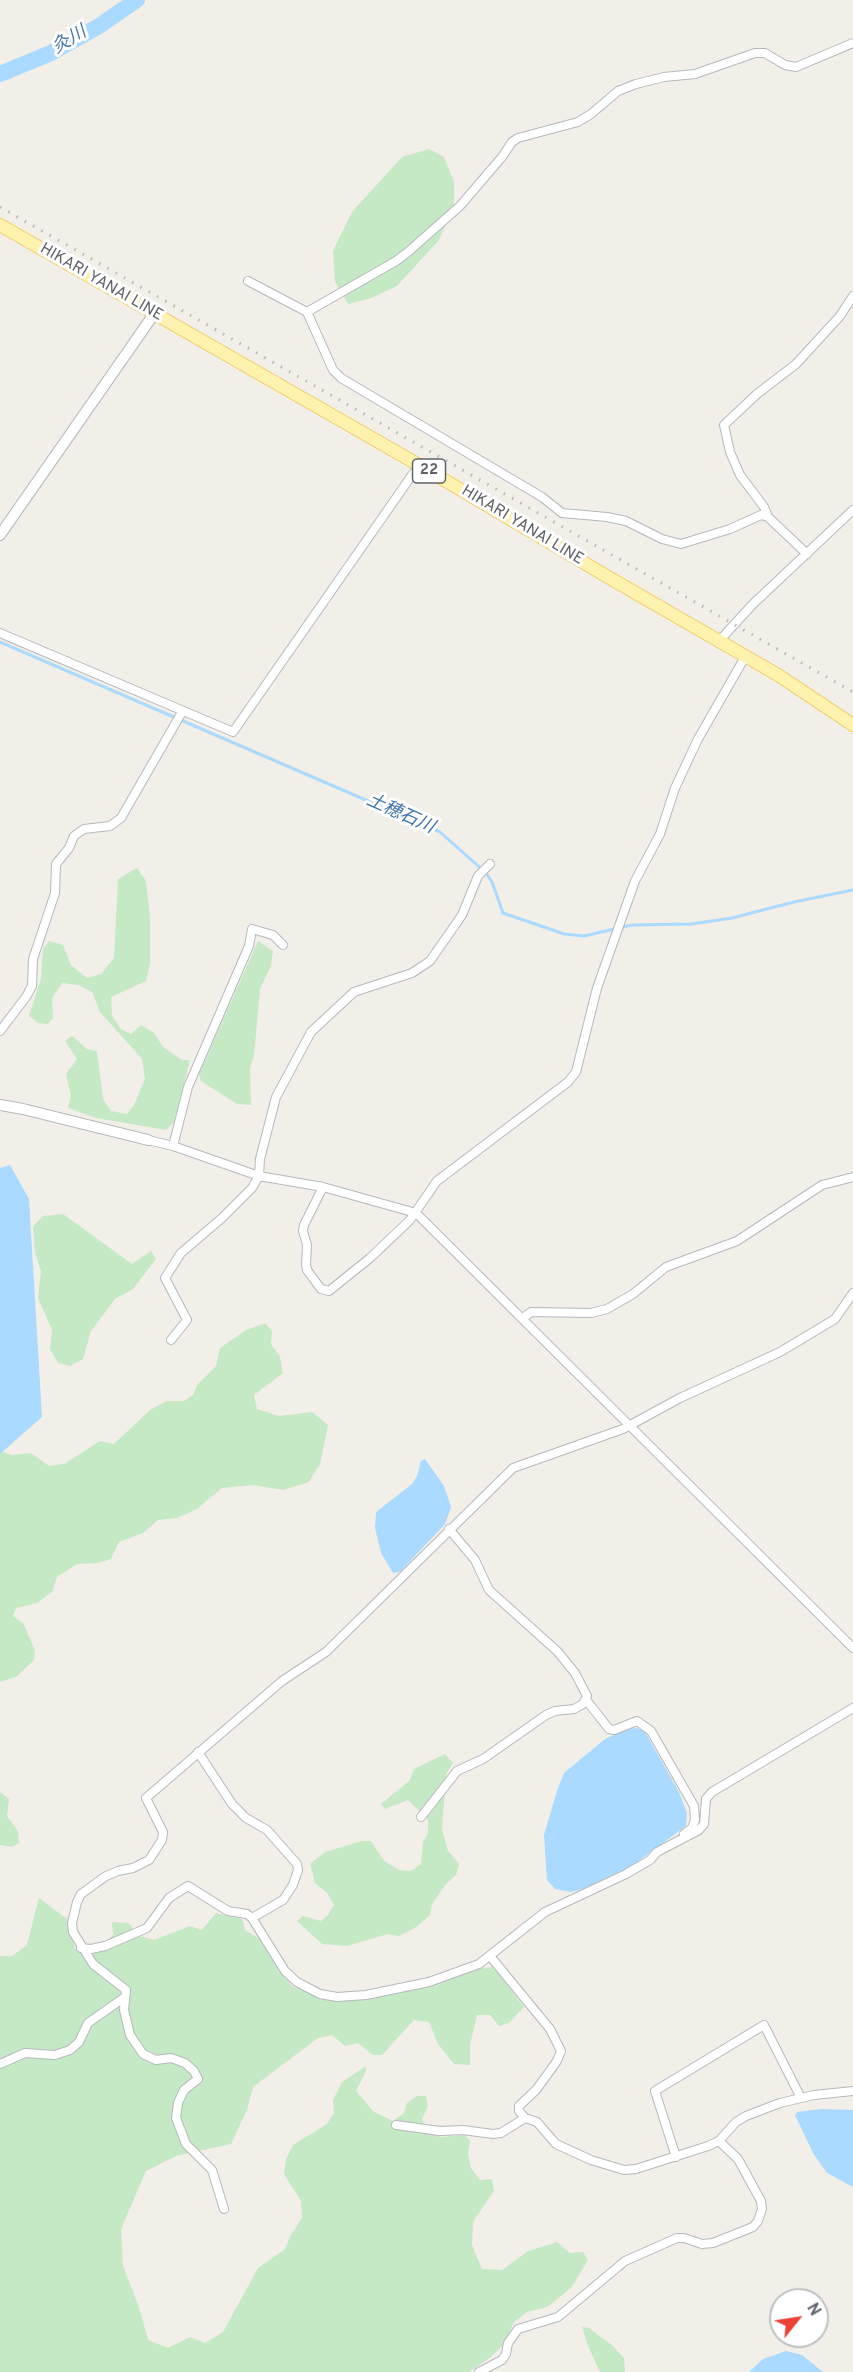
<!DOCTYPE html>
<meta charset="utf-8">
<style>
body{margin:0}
#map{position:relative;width:853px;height:2372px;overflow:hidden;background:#f1efe8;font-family:Overpass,sans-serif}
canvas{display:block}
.north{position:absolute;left:769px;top:2288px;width:60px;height:60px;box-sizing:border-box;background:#fff;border:2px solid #bfc1c3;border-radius:50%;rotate:60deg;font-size:16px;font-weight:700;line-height:24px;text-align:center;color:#5f6368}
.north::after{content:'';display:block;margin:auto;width:21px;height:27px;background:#ea4335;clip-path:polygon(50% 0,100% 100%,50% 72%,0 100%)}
</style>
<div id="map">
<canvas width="853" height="2372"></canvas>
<div class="north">N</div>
</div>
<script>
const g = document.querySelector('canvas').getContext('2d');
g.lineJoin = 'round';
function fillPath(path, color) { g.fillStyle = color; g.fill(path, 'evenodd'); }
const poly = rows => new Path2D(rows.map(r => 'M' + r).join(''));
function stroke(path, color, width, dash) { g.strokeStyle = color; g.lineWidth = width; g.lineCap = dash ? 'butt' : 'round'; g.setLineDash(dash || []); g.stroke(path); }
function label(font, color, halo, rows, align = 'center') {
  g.font = font + ' Overpass,"Noto Sans JP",sans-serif'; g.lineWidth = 6; g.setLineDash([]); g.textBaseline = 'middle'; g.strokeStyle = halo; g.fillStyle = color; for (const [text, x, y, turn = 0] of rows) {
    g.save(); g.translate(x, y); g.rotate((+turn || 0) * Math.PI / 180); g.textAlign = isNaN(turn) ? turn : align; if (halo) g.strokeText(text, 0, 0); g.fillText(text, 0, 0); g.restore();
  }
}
fillPath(poly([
 [429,149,444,157,454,182,454,206,439,240,397,286,371,298,348,304,335,282,333,251,352,212,402,157],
 [137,868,146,881,150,917,150,964,146,981,111,997,112,1016,121,1029,131,1034,141,1025,154,1033,163,1047,182,1060,190,1060,174,1122,166,1130,96,1118,68,1108,71,1095,66,1074,77,1059,65,1041,72,1036,87,1049,97,1051,103,1099,111,1111,127,1114,134,1105,145,1079,142,1059,100,1012,92,992,79,985,62,983,52,998,53,1018,48,1024,38,1023,29,1016,41,979,43,949,49,941,63,945,71,965,87,978,101,974,114,958,118,879],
 [258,941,273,951,271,966,260,989,254,1056,250,1068,251,1105,237,1104,201,1081,199,1074],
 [63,1214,132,1264,151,1251,156,1259,133,1289,115,1299,91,1331,83,1359,70,1366,58,1363,50,1349,52,1330,38,1298,41,1271,35,1253,33,1227,43,1216],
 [265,1323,272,1331,271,1344,280,1357,283,1373,254,1395,257,1409,279,1416,312,1412,328,1425,320,1464,309,1482,283,1490,254,1485,222,1488,197,1509,177,1518,158,1520,143,1533,119,1542,111,1559,98,1563,77,1564,57,1577,52,1592,37,1603,16,1608,13,1616,23,1623,35,1650,34,1660,16,1677,0,1682,0,1451,12,1455,31,1453,49,1466,64,1464,100,1441,114,1444,150,1410,167,1401,184,1401,193,1395,198,1384,216,1366,220,1348,246,1330],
 [445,1754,453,1763,446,1774,442,1830,448,1851,459,1864,456,1875,446,1884,432,1904,430,1915,416,1927,399,1936,388,1934,347,1946,322,1944,297,1921,303,1916,321,1921,328,1915,334,1905,327,1893,315,1883,310,1864,325,1852,362,1841,371,1841,384,1861,399,1870,411,1871,421,1864,423,1842,428,1833,428,1819,408,1800,385,1809,381,1804,410,1780,414,1769],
 [0,1792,9,1799,7,1816,18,1831,19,1843,12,1847,0,1845],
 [39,1898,67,1919,75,1949,91,1951,106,1942,113,1935,112,1922,128,1923,140,1936,154,1940,190,1926,202,1930,216,1913,242,1919,245,1930,260,1939,279,1971,293,1987,335,2001,365,1999,401,1993,475,1969,493,1967,524,2007,509,2023,499,2026,490,2015,477,2015,470,2045,470,2065,454,2064,438,2044,429,2022,414,2020,382,2055,373,2055,358,2043,345,2046,332,2035,318,2038,253,2087,247,2110,231,2144,176,2156,146,2171,121,2229,123,2266,139,2307,148,2340,168,2348,190,2337,205,2343,223,2332,258,2268,285,2249,291,2235,302,2218,301,2201,284,2174,286,2159,293,2145,327,2124,334,2113,333,2100,342,2082,366,2066,366,2071,356,2091,374,2112,393,2121,404,2113,407,2103,417,2096,426,2096,428,2106,422,2119,427,2132,441,2137,464,2135,470,2140,468,2154,471,2168,480,2180,492,2179,494,2191,473,2222,472,2245,482,2269,502,2270,528,2251,557,2242,570,2253,583,2252,588,2260,571,2288,547,2307,527,2312,514,2322,503,2345,491,2357,469,2372,0,2372,0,1956,12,1956,27,1945],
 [582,2327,589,2328,613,2346,624,2358,625,2372,600,2372,588,2346]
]), '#c5e8c5');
fillPath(poly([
 [10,1165,29,1199,42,1417,0,1454,0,1168],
 [425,1459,444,1486,451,1507,445,1524,400,1572,393,1573,381,1553,375,1528,376,1512,412,1484,417,1476,421,1461],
 [637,1728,645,1732,679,1792,687,1813,686,1826,633,1865,583,1889,571,1892,555,1889,547,1880,544,1835,557,1791,564,1773,605,1739,627,1729],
 [821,2109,853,2110,853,2187,827,2173,813,2153,795,2115,797,2112],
 [786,2351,802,2355,823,2372,749,2372,763,2359]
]), '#aadaff');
stroke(poly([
 [0,642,440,832,486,873,492,882,503,913,564,934,584,936,632,925,691,924,732,918,794,902,853,890]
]), '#aadaff', 3);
stroke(poly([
 [0,74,51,53,99,26,137,0]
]), '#aadaff', 16);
const minor = poly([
 [248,281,307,312,333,370,341,378,542,497,562,513,607,517,626,521,662,539,681,544,730,529,761,515,768,517,807,554],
 [307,312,396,261,408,252,460,206,502,157,512,142,518,138,578,122,591,114,618,91,636,84,664,77,695,74,755,53,765,53,785,65,796,67,853,43],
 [768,517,764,507,740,475,730,452,724,425,757,394,796,364,840,316,853,296],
 [0,633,233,732,419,465],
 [719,641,753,604,853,510],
 [0,1031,26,997,32,986,33,959,55,893,56,864,69,848,74,836,84,829,110,826,121,818,182,712],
 [148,1140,173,1146,259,1176,323,1187,416,1213,853,1648],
 [173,1146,188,1087,249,946,252,929,273,935,283,945],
 [323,1187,304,1225,303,1231,307,1245,306,1264,307,1270,321,1289,329,1291,370,1258,410,1220,437,1181,568,1082,576,1072,597,988,635,881,660,834,675,788,698,739,745,657],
 [523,1318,531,1312,591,1313,607,1309,633,1294,666,1267,737,1241,822,1185,853,1177],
 [171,1340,187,1320,165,1278,181,1253,222,1218,252,1188,259,1176,260,1159,276,1097,311,1032,354,992,412,973,430,961,462,915,478,876,490,864],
 [587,1701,609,1729,614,1730,637,1721,651,1731,694,1806,695,1820,692,1828,684,1834],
 [198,1752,232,1804,246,1818,267,1830,297,1864,298,1870,293,1885,283,1900,252,1918],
 [421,1817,457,1771,483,1759,546,1715,555,1711,574,1709,583,1704,587,1696,575,1673,557,1651,489,1590,475,1560,449,1529],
 [81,1948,91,1949,105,1946,147,1928,169,1898,188,1886,228,1911,247,1914,252,1918,285,1971,297,1982,320,1994,337,1997,366,1995,429,1982,479,1964,545,1912,626,1874,650,1860,657,1852,699,1830,704,1824,706,1799,712,1792,853,1708],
 [490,1956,550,2029,561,2051,557,2061,536,2090,519,2106,519,2111,525,2118,537,2122,556,2144,591,2160,624,2170,636,2169,708,2146,719,2141,736,2122,746,2116,780,2103,814,2095,853,2091],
 [0,2064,25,2053,55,2055,70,2050,79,2042,88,2023,125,1997],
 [396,2125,440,2131,463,2130,493,2134,501,2133,525,2118],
 [676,2157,655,2091,764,2025,801,2098],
 [224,2209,212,2170,186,2144,176,2118,178,2103,184,2090,198,2079,194,2071,185,2063,171,2058,156,2060,143,2054,130,2035,124,2010,126,1990,93,1964,73,1932,72,1923,77,1902,81,1894,106,1876,118,1871,133,1868,149,1860,162,1840,163,1832,146,1798,282,1681,326,1652,513,1468,623,1429,680,1398,780,1352,835,1319,853,1293],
 [479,2372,502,2360,506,2354,508,2343,518,2329,558,2317,625,2261,677,2238,684,2238,702,2244,713,2243,753,2227,758,2221,762,2209,761,2201,738,2159,719,2141]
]);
const tertiary = poly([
 [0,535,154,314],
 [0,1105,23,1109,148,1140]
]);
const primary = poly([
 [0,225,419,465,608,577,778,675,853,725]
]);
stroke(minor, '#b5b8bc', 10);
stroke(tertiary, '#b5b8bc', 12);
stroke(primary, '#f2c960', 14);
stroke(minor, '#fff', 8);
stroke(tertiary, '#fff', 10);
stroke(primary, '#fff2af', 12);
stroke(poly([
 [0,207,853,692]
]), '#b6b7b8', 3, [1.5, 8]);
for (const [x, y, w] of [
 [429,471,33]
]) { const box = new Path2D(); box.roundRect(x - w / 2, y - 12, w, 24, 4.5); g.fillStyle = '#fff'; g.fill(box); stroke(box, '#5f6368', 1.5); }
label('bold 15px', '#5f6368', null, [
 ["22",429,471]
]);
label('16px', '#5f6368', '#fff', [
 ["HIKARI YANAI LINE",101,283,30],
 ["HIKARI YANAI LINE",522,526,31]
]);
label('italic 18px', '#4174aa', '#fff', [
 ["灸川",70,41,-31],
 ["土穂石川",400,815,24]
]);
</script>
